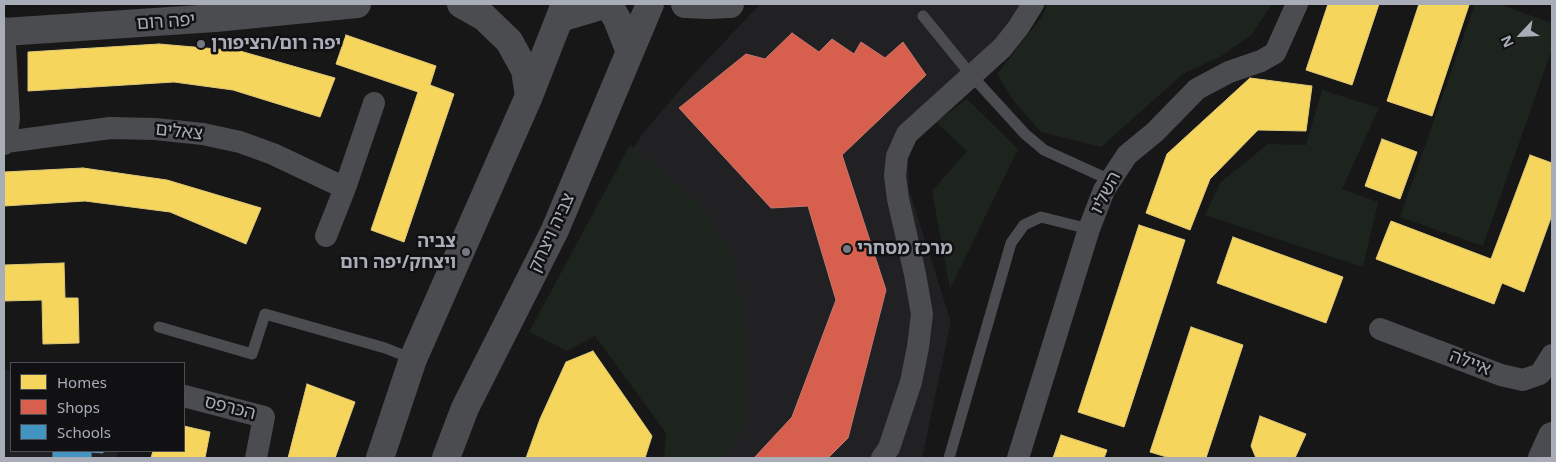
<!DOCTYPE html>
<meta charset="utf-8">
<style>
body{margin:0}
#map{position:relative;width:1556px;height:462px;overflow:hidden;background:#171717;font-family:"Noto Sans",sans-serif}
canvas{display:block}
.frame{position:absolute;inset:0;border:5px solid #a8adb8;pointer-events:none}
.legend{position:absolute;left:10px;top:362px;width:175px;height:90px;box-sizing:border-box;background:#111113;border:1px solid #4d4f55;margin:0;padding:6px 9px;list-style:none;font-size:15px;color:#a8adb8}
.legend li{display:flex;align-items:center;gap:10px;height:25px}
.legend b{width:25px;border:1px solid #4d4f55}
.north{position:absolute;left:1496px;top:10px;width:50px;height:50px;-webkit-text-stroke:4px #111113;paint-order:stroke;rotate:245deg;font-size:14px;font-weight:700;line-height:20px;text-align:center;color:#a8adb8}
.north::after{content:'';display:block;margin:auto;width:18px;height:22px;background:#a8adb8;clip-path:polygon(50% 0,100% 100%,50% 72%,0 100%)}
</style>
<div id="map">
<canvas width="1556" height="462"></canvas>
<div class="frame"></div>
<ul class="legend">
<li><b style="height:14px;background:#f6d55c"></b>Homes</li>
<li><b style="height:14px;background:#d6604d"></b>Shops</li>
<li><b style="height:14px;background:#4393c3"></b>Schools</li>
</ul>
<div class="north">N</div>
</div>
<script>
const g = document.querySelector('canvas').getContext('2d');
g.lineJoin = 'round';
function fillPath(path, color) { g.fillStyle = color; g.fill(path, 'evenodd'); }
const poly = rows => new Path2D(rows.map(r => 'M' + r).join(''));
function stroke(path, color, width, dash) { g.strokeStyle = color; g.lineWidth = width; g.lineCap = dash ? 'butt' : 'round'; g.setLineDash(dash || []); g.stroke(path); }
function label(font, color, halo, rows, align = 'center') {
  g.font = font + ' "Noto Sans","Noto Sans Hebrew",sans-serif'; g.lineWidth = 5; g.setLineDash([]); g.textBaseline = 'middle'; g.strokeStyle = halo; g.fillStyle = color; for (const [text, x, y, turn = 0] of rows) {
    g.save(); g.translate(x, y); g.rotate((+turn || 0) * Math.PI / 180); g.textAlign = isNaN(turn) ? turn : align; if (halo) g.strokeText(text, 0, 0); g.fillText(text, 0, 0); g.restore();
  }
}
fillPath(poly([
 [760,4,1033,4,907,134,909,190,951,322,922,458,712,458,632,150,644,132,692,76],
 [4,370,11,370,11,451,118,451,117,458,4,458]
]), '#212123');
fillPath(poly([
 [1048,4,1272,4,1252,34,1220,57,1184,73,1101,147,1041,132,1013,100,997,74,1041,18],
 [1475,4,1498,4,1552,23,1552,49,1483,246,1400,217],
 [1322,90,1379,108,1342,189,1378,202,1363,267,1205,215,1220,183,1268,144,1306,145],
 [967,99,1018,149,950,289,932,191,967,151,936,122],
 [630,145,700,203,732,255,745,325,748,424,723,458,664,458,666,433,595,336,567,351,529,332]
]), '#1d241e');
const homes = poly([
 [1328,4,1379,4,1352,85,1306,70,1328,4],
 [1419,4,1464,4,1469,5,1432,116,1387,101,1419,4],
 [346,35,436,66,430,85,454,94,404,242,371,230,418,92,336,64,346,35],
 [159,44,240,51,335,78,320,117,233,90,174,82,28,91,28,52,159,44],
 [1250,78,1312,86,1306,131,1258,130,1210,179,1190,230,1146,213,1167,154,1250,78],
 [1382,139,1417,152,1400,199,1365,186,1382,139],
 [1530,155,1552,163,1552,215,1524,292,1502,283,1494,304,1376,259,1391,221,1491,259,1530,155],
 [83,168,167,180,261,208,246,244,170,212,85,201,4,206,4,172,83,168],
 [1139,225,1185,240,1124,427,1078,412,1139,225],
 [1233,237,1343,277,1326,323,1217,283,1233,237],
 [64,263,65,298,78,298,79,343,43,344,42,300,4,301,4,265,64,263],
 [1191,327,1243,345,1206,458,1170,458,1150,452,1191,327],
 [593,351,652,436,645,458,526,458,540,419,566,362,593,351],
 [307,384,355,402,335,458,288,458,307,384],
 [1260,416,1306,434,1295,458,1256,458,1251,446,1260,416],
 [184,426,210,432,205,458,151,458,153,451,184,451,184,426],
 [1061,435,1107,450,1104,458,1053,458,1061,435]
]);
fillPath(homes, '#f6d55c');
stroke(homes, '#dfc978', 1);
const shops = poly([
 [792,33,819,52,832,39,854,54,861,42,885,58,903,42,926,75,842,155,886,290,848,438,828,458,754,458,792,417,836,300,808,206,771,208,679,108,746,54,765,59,792,33]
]);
fillPath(shops, '#d6604d');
stroke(shops, '#c8776d', 1);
const schools = poly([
 [53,451,103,451,103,453,91,452,91,458,53,458,53,451]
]);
fillPath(schools, '#4393c3');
stroke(schools, '#619bc0', 1);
stroke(poly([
 [923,16,972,76,1025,134,1044,150,1110,180],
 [159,327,252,354,265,314,385,348,413,359],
 [949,458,1011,243,1024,225,1041,217,1089,229]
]), '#4b4c50', 11);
stroke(poly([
 [4,28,9,118,6,142],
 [4,144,6,142,110,128,155,129,203,134,240,142,273,154,345,188,326,236],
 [345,188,374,103],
 [1380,329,1501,375,1523,380,1540,374,1552,355],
 [184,396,264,417,256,458],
 [882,458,889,448,911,382,918,347,922,314,915,274,898,199,895,176,897,156,907,134,1002,48,1018,28,1033,4],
 [1018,458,1089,229,1104,190,1127,155,1155,132,1197,89,1229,72,1261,61,1275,53,1297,4]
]), '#4b4c50', 22);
stroke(poly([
 [461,4,484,17,509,41,525,70,529,96],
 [608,4,617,19,630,52],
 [685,4,708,5,730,4],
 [560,18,607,4],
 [4,32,215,18,357,4],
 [380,458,413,359,529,96,565,4],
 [446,458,465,408,555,230,650,4],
 [1542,458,1552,436]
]), '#4b4c50', 28);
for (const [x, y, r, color] of [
 [201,44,5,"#757880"],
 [847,249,5,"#757880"],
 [466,252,5,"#757880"]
]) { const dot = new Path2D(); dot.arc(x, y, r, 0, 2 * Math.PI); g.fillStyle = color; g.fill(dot); stroke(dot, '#111113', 2); }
label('18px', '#a8adb8', '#111113', [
 ["יפה רום",166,22,-4],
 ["צאלים",179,132,6],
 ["השליו",1106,193,-63],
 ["צביה ויצחק",552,233,-65],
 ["איילה",1470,363,21],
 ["הכרפס",230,408,14]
]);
label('bold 18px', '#a8adb8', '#111113', [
 ["יפה רום/הציפורן",211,44],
 ["צביה",456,242,"right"],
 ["ויצחק/יפה רום",456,263,"right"],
 ["מרכז מסחרי",857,249]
], 'left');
</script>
